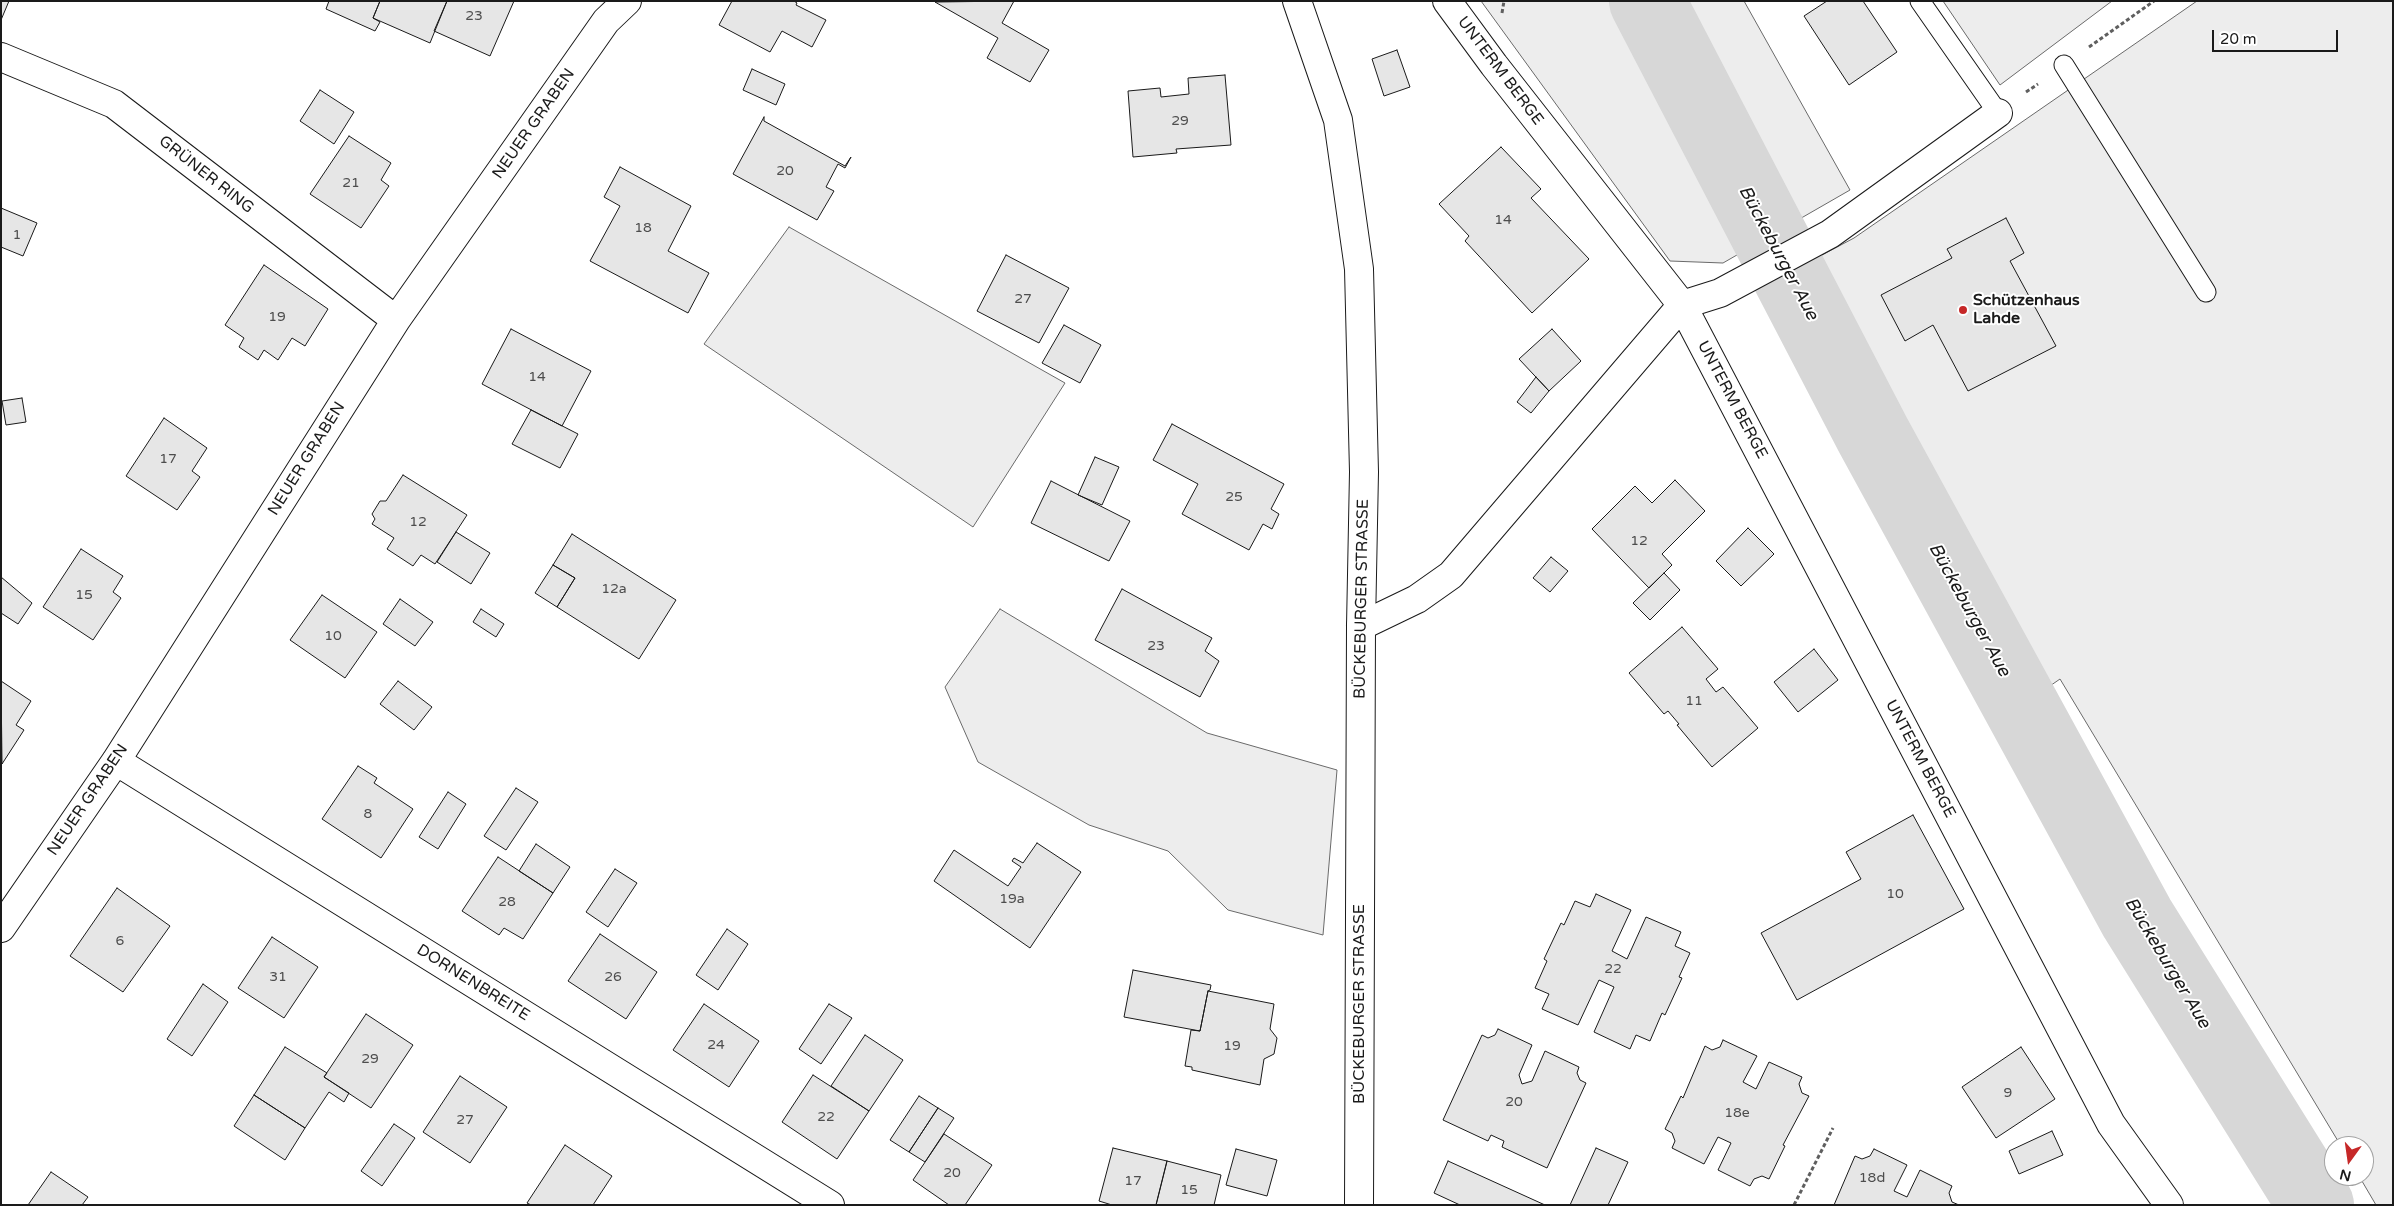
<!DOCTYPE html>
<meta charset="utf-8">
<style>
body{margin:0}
#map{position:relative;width:2394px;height:1206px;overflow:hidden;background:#fff;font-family:"Varela Round",sans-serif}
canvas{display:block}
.frame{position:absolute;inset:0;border:2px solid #1a1a1a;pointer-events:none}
.north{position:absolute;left:2324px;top:1136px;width:50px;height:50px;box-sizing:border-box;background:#fff;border:1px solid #a3a3a3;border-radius:50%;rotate:194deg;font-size:14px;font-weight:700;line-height:20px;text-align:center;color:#1a1a1a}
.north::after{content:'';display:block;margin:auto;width:18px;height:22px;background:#c62828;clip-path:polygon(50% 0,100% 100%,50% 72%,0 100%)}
.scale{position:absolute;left:2212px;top:30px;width:126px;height:22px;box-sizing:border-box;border:2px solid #1a1a1a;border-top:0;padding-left:6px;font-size:15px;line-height:18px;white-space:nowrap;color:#1a1a1a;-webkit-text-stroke:4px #fff;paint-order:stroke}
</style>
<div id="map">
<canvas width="2394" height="1206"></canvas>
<div class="frame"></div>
<div class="north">N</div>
<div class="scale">20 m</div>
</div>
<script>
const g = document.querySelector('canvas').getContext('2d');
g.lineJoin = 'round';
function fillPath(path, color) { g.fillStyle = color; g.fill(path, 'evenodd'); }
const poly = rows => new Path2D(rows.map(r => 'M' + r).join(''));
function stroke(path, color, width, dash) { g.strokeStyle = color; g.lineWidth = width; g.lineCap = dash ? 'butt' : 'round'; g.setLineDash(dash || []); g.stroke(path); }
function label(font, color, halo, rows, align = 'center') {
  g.font = font + ' "Varela Round",sans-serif'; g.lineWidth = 4; g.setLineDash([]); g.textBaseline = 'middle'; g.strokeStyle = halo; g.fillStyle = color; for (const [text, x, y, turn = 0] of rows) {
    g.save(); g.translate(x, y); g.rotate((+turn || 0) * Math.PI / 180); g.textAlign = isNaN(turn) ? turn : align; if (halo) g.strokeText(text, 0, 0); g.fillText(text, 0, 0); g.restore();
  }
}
const built = poly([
 [1481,1,1744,1,1850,190,1723,263,1670,261,1481,1],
 [1943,1,2112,1,2000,85,1943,1],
 [2197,1,2393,1,2393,1205,2376,1205,2359,1176,2364,1176,2364,1146,2341,1146,2060,679,2021,706,1792,271,1854,238,2197,1],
 [789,227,1065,383,973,527,704,344,789,227],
 [1000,609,1207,733,1337,770,1323,935,1228,910,1168,851,1089,825,978,762,945,687,1000,609]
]);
fillPath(built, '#ededed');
stroke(built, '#6a6a6a', 1);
stroke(poly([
 [1647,1,1873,435,2137,918,2316,1205]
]), '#d7d7d7', 76);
const building = poly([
 [1,1,9,1,1,20,1,1],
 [329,1,380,1,373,18,380,22,375,31,326,9,329,1],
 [380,1,447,1,430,43,373,18,380,1],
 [447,1,514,1,490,56,434,31,447,1],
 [732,1,794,1,797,3,796,5,826,20,812,47,782,31,770,52,719,25,732,1],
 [1014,1,1002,23,1049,50,1030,82,987,58,998,38,935,2,1014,1],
 [1827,1,1863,1,1897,52,1849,85,1804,16,1827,1],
 [1397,50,1410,87,1384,96,1372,59,1397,50],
 [752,69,785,84,776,105,743,90,752,69],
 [1225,75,1231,145,1176,149,1177,153,1133,157,1128,91,1160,88,1161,97,1189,94,1188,78,1225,75],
 [320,90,354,112,334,144,300,121,320,90],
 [764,117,764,121,845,166,851,157,845,168,838,164,826,187,834,191,817,220,733,174,764,117],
 [349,136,391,163,381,180,389,186,361,228,310,194,349,136],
 [1501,147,1541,189,1531,198,1589,259,1532,313,1465,241,1469,236,1439,204,1501,147],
 [620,167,691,206,668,251,709,273,688,313,590,261,620,206,604,197,620,167],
 [1,208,37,223,23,256,1,247,1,208],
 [2006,218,2024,253,2010,261,2056,346,1968,391,1933,325,1905,341,1881,295,1952,258,1947,249,2006,218],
 [1006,255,1069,288,1039,343,977,311,1006,255],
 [264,265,328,309,305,346,292,338,278,360,264,350,258,360,239,347,244,338,225,325,264,265],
 [1064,325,1101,345,1080,383,1042,363,1064,325],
 [511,329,591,371,562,426,482,384,511,329],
 [1552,329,1581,361,1549,391,1519,359,1552,329],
 [1536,377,1549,391,1531,413,1517,402,1536,377],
 [22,398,26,422,6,425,2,401,22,398],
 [531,410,578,434,560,468,512,444,531,410],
 [164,418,207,448,192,471,200,477,177,510,126,476,164,418],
 [1172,424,1284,484,1271,509,1279,514,1272,529,1263,524,1249,550,1182,514,1198,484,1153,460,1172,424],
 [1095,457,1119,467,1102,505,1078,495,1095,457],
 [403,475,467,515,435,564,421,555,413,566,387,549,394,538,372,524,375,519,372,514,380,501,386,501,403,475],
 [1675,480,1705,511,1662,554,1672,565,1649,588,1592,529,1635,486,1652,503,1675,480],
 [1051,481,1130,521,1109,561,1031,523,1051,481],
 [1748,528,1774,554,1741,586,1716,561,1748,528],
 [456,532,490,553,471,584,437,562,456,532],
 [572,534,676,600,639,659,557,607,575,578,553,565,572,534],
 [81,549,123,576,113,592,121,598,93,640,43,607,81,549],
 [1551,557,1568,571,1550,592,1533,578,1551,557],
 [553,565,575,578,557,607,535,593,553,565],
 [1664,573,1680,590,1650,620,1633,603,1664,573],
 [1,577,32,603,18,624,1,613,1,577],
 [1122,589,1212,638,1205,651,1219,661,1200,697,1095,640,1122,589],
 [322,595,377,632,345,678,290,640,322,595],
 [400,599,433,622,415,646,383,624,400,599],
 [481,609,504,624,496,637,473,622,481,609],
 [1682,627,1718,669,1706,679,1716,692,1723,687,1758,728,1712,767,1677,725,1679,724,1668,711,1664,714,1629,673,1682,627],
 [1814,649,1838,680,1798,712,1774,682,1814,649],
 [1,681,31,701,16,725,24,730,2,764,1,681],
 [398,681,432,707,414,730,380,704,398,681],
 [358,766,377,778,374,783,413,809,381,858,322,819,358,766],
 [516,788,538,802,506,850,484,836,516,788],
 [448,792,466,804,438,849,419,837,448,792],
 [1913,815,1964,909,1797,1000,1761,933,1861,879,1846,852,1913,815],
 [1037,843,1081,872,1030,948,934,881,954,850,1008,886,1021,867,1012,861,1014,858,1023,863,1037,843],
 [536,844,570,867,553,893,519,871,536,844],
 [498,857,553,893,523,939,504,928,499,935,462,911,498,857],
 [615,869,637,883,608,927,586,912,615,869],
 [117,888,170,926,123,992,70,956,117,888],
 [1596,894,1631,910,1612,951,1627,959,1646,917,1681,932,1675,946,1690,953,1679,977,1682,978,1665,1015,1662,1013,1650,1041,1636,1035,1630,1049,1594,1032,1614,987,1599,980,1578,1025,1542,1009,1549,994,1535,988,1547,961,1544,959,1561,923,1564,925,1575,901,1590,907,1596,894],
 [727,929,748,944,718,990,696,975,727,929],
 [600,934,657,972,626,1019,568,981,600,934],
 [272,937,318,967,284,1018,238,988,272,937],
 [1133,970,1211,985,1210,990,1208,991,1200,1031,1124,1017,1133,970],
 [203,984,228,1002,192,1056,167,1039,203,984],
 [1208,991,1274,1004,1270,1029,1277,1038,1274,1054,1264,1059,1260,1085,1192,1070,1192,1067,1185,1066,1191,1030,1200,1031,1208,991],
 [704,1004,759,1041,729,1087,673,1050,704,1004],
 [829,1004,852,1018,821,1064,799,1049,829,1004],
 [366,1014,413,1045,371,1108,324,1077,366,1014],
 [1498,1029,1532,1045,1519,1075,1522,1084,1532,1081,1545,1051,1579,1067,1577,1073,1580,1080,1586,1083,1547,1168,1502,1147,1504,1141,1491,1135,1488,1141,1443,1120,1482,1035,1488,1038,1495,1035,1498,1029],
 [865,1035,903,1060,869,1111,831,1086,865,1035],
 [1723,1040,1757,1056,1743,1082,1756,1089,1769,1062,1802,1077,1799,1084,1802,1093,1809,1096,1783,1145,1785,1146,1769,1179,1762,1176,1754,1179,1750,1186,1718,1170,1731,1143,1718,1137,1704,1164,1672,1148,1675,1141,1672,1133,1665,1129,1681,1096,1683,1098,1705,1046,1712,1050,1720,1047,1723,1040],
 [285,1047,327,1073,324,1077,349,1093,344,1102,329,1092,305,1128,254,1095,285,1047],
 [2021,1047,2055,1099,1996,1138,1962,1087,2021,1047],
 [813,1075,869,1111,837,1159,782,1122,813,1075],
 [460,1076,507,1107,470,1163,423,1132,460,1076],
 [254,1095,305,1128,285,1160,234,1126,254,1095],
 [919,1096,938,1108,909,1152,890,1140,919,1096],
 [938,1108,954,1118,925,1162,909,1152,938,1108],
 [394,1124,415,1138,382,1186,361,1171,394,1124],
 [2052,1131,2063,1155,2019,1174,2009,1151,2052,1131],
 [944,1134,992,1165,965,1205,949,1205,913,1180,944,1134],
 [565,1145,612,1176,593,1205,531,1205,527,1203,565,1145],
 [1113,1148,1167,1161,1156,1205,1112,1205,1099,1201,1113,1148],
 [1596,1148,1628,1162,1608,1205,1570,1205,1596,1148],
 [1236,1149,1277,1160,1267,1196,1226,1185,1236,1149],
 [1874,1149,1907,1165,1894,1191,1907,1197,1920,1170,1952,1186,1949,1193,1952,1202,1959,1205,1834,1205,1855,1156,1862,1159,1870,1156,1874,1149],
 [1167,1161,1221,1175,1214,1205,1156,1205,1167,1161],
 [1448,1161,1545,1205,1460,1205,1434,1193,1448,1161],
 [51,1172,88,1197,82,1205,28,1205,51,1172]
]);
fillPath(building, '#e6e6e6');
stroke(building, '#1a1a1a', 1);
const lane = poly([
 [1920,1,1998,113],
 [2064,65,2206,292]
]);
const street = poly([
 [1447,1,1494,65,1682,305,2111,1124,2169,1205],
 [1,57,114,104,396,320],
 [1361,626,1417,599,1451,575,1682,305,1720,293,1830,234,1998,113],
 [116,761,830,1205],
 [1,928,116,761,396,320,606,21,627,1]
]);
const secondary = poly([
 [1297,1,1338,120,1359,269,1364,472,1361,626,1359,1205]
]);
stroke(lane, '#1a1a1a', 21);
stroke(street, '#1a1a1a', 30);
stroke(secondary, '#1a1a1a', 30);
stroke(poly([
 [1502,13,1504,1],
 [2089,47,2154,1],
 [2026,92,2038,84],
 [1794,1205,1833,1128]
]), '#5f5f5f', 3, [4, 2.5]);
stroke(lane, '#fff', 19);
stroke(street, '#fff', 28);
stroke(secondary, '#fff', 28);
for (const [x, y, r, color] of [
 [1963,310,5,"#c62828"]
]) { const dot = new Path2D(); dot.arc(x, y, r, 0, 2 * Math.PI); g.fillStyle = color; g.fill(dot); stroke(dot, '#fff', 2); }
label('14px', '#4d4d4d', null, [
 ["23",474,16],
 ["29",1180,121],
 ["20",785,171],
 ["21",351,183],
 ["14",1503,220],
 ["18",643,228],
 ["1",17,235],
 ["27",1023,299],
 ["19",277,317],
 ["14",537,377],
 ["17",168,459],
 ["25",1234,497],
 ["12",418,522],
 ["12",1639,541],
 ["12a",614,589],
 ["15",84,595],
 ["10",333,636],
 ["23",1156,646],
 ["11",1694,701],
 ["8",368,814],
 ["10",1895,894],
 ["19a",1012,899],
 ["28",507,902],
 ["6",120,941],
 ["22",1613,969],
 ["31",278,977],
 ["26",613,977],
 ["24",716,1045],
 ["19",1232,1046],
 ["29",370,1059],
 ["9",2008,1093],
 ["20",1514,1102],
 ["18e",1737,1113],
 ["22",826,1117],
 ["27",465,1120],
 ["20",952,1173],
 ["18d",1872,1178],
 ["17",1133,1181],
 ["15",1189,1190]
]);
label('16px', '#1a1a1a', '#fff', [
 ["UNTERM BERGE",1500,71,53],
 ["NEUER GRABEN",534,124,-55],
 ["GRÜNER RING",206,175,38],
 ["UNTERM BERGE",1732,400,62],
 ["NEUER GRABEN",307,459,-58],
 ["BÜCKEBURGER STRASSE",1362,599,-89],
 ["UNTERM BERGE",1920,759,62],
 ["NEUER GRABEN",88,800,-56],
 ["DORNENBREITE",473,983,32],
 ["BÜCKEBURGER STRASSE",1360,1004,-90]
]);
label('bold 16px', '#1a1a1a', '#fff', [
 ["Schützenhaus",1973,301],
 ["Lahde",1973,319]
], 'left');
label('italic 18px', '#1a1a1a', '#fff', [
 ["Bückeburger Aue",1778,253,62],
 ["Bückeburger Aue",1969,610,61],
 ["Bückeburger Aue",2167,963,59]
]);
</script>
